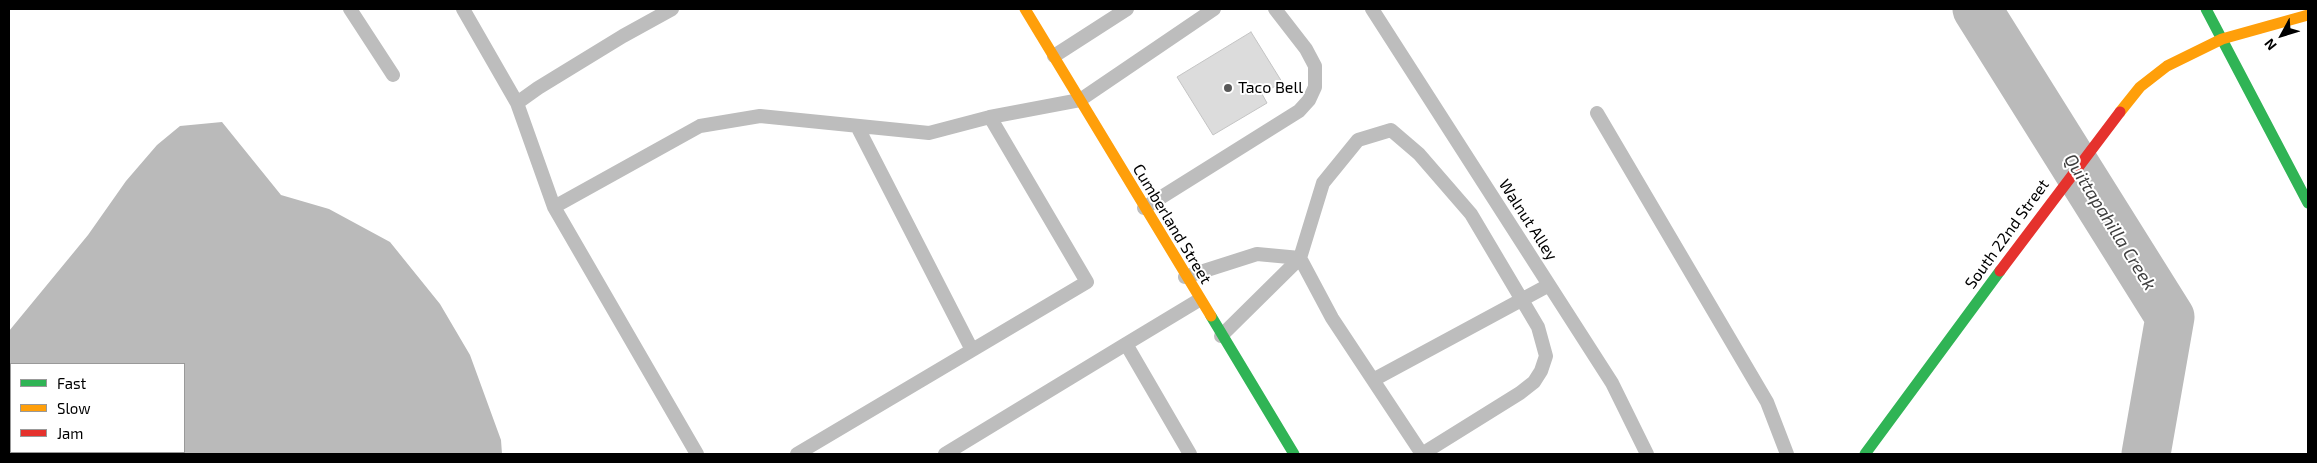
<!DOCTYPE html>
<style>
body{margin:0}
#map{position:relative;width:2317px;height:463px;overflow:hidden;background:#fff;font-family:"Exo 2",sans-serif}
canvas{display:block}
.frame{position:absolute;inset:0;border:10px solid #000;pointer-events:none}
.legend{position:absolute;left:10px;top:363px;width:175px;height:90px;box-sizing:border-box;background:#fff;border:1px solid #999;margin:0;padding:6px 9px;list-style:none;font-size:15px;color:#000}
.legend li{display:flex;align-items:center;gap:10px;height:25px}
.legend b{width:25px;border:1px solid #999}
.north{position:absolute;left:2257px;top:10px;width:50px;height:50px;-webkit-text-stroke:4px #fff;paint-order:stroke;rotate:231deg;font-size:14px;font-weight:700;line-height:20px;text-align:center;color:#000}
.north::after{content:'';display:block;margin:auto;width:18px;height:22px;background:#000;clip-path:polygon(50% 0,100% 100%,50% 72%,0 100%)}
</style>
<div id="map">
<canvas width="2317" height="463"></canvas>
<div class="frame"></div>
<ul class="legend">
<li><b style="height:6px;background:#30b455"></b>Fast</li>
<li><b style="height:6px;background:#ff9f0a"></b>Slow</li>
<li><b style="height:6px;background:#e5322d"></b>Jam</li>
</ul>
<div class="north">N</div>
</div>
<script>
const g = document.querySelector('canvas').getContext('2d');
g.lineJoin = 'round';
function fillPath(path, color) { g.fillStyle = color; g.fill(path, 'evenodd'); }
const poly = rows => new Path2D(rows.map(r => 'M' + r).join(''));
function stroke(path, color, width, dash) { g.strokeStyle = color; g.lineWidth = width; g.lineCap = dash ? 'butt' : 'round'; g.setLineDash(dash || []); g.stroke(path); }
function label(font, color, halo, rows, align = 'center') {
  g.font = font + ' "Exo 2",sans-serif'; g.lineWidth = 4; g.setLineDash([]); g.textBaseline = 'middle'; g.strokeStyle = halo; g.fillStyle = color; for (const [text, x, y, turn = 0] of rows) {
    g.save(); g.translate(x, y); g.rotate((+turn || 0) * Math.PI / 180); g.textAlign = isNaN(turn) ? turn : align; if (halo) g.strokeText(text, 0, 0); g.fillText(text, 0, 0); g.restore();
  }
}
fillPath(poly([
 [222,122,281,195,329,209,390,242,440,304,470,355,501,440,502,454,9,454,9,331,88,235,126,181,157,145,180,126],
 [11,364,184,364,184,452,11,452]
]), '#bababa');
stroke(poly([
 [1977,9,2170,317,2146,454]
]), '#bababa', 49);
const building = poly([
 [1251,32,1282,82,1262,94,1267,103,1213,135,1177,77,1251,32]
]);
fillPath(building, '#dcdcdc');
stroke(building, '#c4c4c4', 1);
stroke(poly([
 [350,9,393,75],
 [463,9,517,103,554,207,697,454],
 [1372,9,1612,383,1647,454],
 [1054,56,1127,9],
 [517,103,538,88,623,36,672,9],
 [1597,113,1767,402,1787,454],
 [857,126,972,350],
 [554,207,700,126,760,116,929,133,990,117],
 [1144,208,1299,111,1309,100,1315,87,1315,66,1306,49,1275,9],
 [1300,258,1332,318,1422,454],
 [1185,277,1257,254,1300,258],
 [1221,336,1300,258,1323,183,1358,140,1391,130,1419,154,1471,214,1538,327,1546,356,1541,371,1534,382,1520,393,1422,454],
 [1373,380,1549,285],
 [797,454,1087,282,990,117,1080,100,1214,9],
 [945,454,1126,344],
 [1190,454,1126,344,1199,300]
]), '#bdbdbd', 14);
stroke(poly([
 [2206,9,2308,203],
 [1211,316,1294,454],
 [1865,454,2000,271]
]), '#30b455', 11);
stroke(poly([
 [1025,9,1211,316],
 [2120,112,2140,87,2167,66,2222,39,2308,15]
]), '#ff9f0a', 11);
stroke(poly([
 [2000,271,2120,112]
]), '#e5322d', 11);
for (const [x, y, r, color] of [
 [1228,88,5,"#595959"]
]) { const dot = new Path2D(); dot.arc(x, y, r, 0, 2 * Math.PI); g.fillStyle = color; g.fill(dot); stroke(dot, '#fff', 2); }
label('16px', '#000', '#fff', [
 ["Taco Bell",1238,88]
], 'left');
label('16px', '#000', '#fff', [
 ["Walnut Alley",1528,220,57],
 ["Cumberland Street",1172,224,59],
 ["South 22nd Street",2007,234,-54]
]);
label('italic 18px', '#3e3e3e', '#fff', [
 ["Quittapahilla Creek",2110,222,58]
]);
</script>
